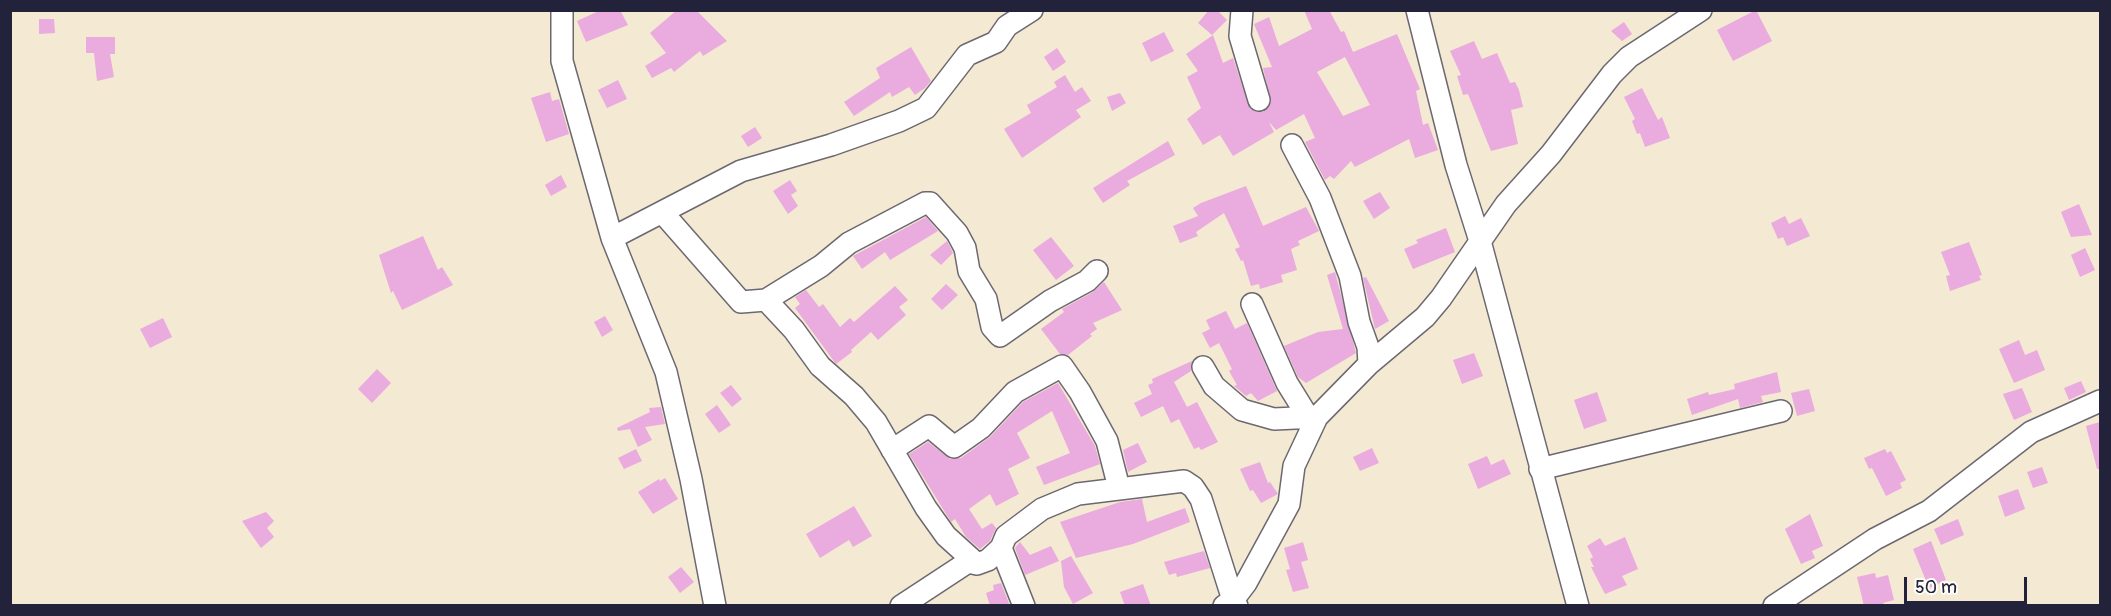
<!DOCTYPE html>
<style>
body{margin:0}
#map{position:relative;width:2111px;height:616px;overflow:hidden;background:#f4e9d2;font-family:Pangolin,sans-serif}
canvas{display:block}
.frame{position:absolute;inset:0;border:12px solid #22223b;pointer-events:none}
.scale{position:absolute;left:1904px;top:577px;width:123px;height:27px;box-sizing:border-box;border:3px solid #22223b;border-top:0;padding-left:8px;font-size:18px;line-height:21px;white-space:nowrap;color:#22223b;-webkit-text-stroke:4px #fdfcf7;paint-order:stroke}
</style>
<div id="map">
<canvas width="2111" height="616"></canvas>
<div class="frame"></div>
<div class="scale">50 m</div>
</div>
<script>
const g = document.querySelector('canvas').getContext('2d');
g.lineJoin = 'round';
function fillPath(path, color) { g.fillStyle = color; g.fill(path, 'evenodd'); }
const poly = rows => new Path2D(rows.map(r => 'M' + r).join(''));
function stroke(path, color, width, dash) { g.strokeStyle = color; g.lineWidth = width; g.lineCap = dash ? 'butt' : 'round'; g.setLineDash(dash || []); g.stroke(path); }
fillPath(poly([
 [601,10,620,10,628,25,586,42,577,21],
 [677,10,696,10,727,41,703,56,700,51,674,72,671,68,652,78,645,66,666,53,650,33],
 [1209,10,1217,10,1227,20,1212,35,1198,23],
 [1304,10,1329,10,1341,32,1344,31,1353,52,1397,34,1420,89,1416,91,1423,125,1428,123,1438,150,1415,158,1409,139,1355,167,1351,161,1334,179,1330,176,1325,180,1305,142,1315,138,1304,114,1276,130,1269,122,1274,132,1233,156,1220,135,1203,145,1187,119,1201,108,1187,77,1198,71,1186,54,1213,35,1223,63,1233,58,1250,109,1263,112,1271,102,1263,68,1272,67,1254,24,1269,17,1279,46,1312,29],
 [1345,57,1370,105,1343,116,1317,72],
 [1756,10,1772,41,1733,61,1717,30],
 [39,19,54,19,55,33,39,34],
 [1624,22,1632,34,1622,41,1611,31],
 [1164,32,1174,51,1151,62,1142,43],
 [86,37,115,37,115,54,110,54,114,77,97,81,94,53,86,53],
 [1474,41,1482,59,1497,53,1510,83,1515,82,1519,90,1523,107,1511,110,1518,144,1491,151,1468,94,1463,95,1457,76,1461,75,1450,51],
 [911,47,931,81,925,88,915,95,909,87,892,97,890,92,854,116,844,102,880,78,876,68],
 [1057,48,1066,62,1053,71,1044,57],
 [1065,75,1075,92,1082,87,1091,101,1076,110,1081,117,1022,158,1004,129,1031,113,1027,105,1057,87,1054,82],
 [618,80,627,99,607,108,598,90],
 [1642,88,1658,120,1662,117,1670,138,1645,147,1640,133,1637,134,1632,121,1635,119,1624,97],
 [550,92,552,101,559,99,569,134,546,142,531,98],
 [1120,93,1126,103,1112,111,1107,97],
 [755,127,762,138,748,147,741,136],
 [1168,141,1175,155,1127,181,1130,185,1103,203,1093,188],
 [561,175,567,187,551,196,545,185],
 [790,180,797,191,791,195,798,206,788,214,773,191],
 [1246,186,1263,226,1306,207,1319,231,1298,241,1300,245,1291,249,1297,270,1281,275,1283,282,1260,289,1259,284,1251,286,1243,260,1241,261,1235,249,1240,247,1224,213,1196,232,1198,236,1180,243,1173,226,1198,216,1193,208,1201,203],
 [1380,192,1390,208,1374,219,1363,201],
 [2079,204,2092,235,2071,237,2061,212],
 [1785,216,1789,224,1801,218,1810,236,1787,246,1783,237,1778,239,1771,223],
 [926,217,938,231,890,260,885,252,862,269,853,256],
 [1446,228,1455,252,1413,269,1404,249,1418,243,1416,240],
 [423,236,438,270,442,267,453,285,402,310,393,291,391,293,379,255],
 [1051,237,1074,266,1056,280,1033,250],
 [947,241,953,253,941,265,930,255],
 [1969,242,1982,275,1979,276,1981,280,1950,291,1946,276,1950,275,1941,252],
 [2085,248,2095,270,2080,277,2071,255],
 [1335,272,1356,353,1306,383,1298,377,1284,346,1318,332,1343,329,1327,275],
 [1366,277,1389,321,1375,329,1363,278],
 [1104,282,1122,310,1093,323,1097,329,1090,334,1092,336,1068,355,1060,354,1041,329,1064,312,1062,309,1093,292],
 [946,284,958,295,942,310,931,299],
 [895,286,908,300,899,307,906,315,878,340,871,332,851,350,852,352,836,364,795,308,800,304,795,297,806,290,819,307,823,304,840,327,850,318,854,322],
 [1226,311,1235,329,1247,323,1277,391,1258,401,1251,393,1246,396,1234,386,1237,385,1229,371,1232,369,1219,343,1210,348,1202,333,1210,329,1206,320],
 [605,316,613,330,602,337,594,322],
 [163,318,172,337,150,348,140,329],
 [2019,340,2025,355,2037,350,2045,370,2014,383,1999,349],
 [1474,353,1483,376,1462,384,1453,360],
 [1192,361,1191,371,1174,382,1187,407,1197,402,1218,442,1201,450,1199,447,1194,449,1179,419,1171,423,1163,406,1141,417,1134,403,1152,394,1148,385,1153,383,1152,379],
 [377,369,391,383,372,403,358,389],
 [1777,372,1781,392,1761,396,1763,402,1740,408,1738,399,1692,415,1687,399,1708,392,1709,395,1735,389,1734,384],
 [2081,381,2086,392,2069,400,2064,388],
 [1058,383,1095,446,1100,464,1044,485,1036,467,1070,453,1052,411,1017,433,1030,458,1008,469,1019,494,996,506,990,494,969,509,982,529,992,523,996,528,990,541,980,549,966,537,955,519,951,522,909,454,928,442,950,459,961,458,990,437,1023,402],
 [731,385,742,399,732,407,720,393],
 [2022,388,2032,412,2014,420,2003,394],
 [1809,389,1815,411,1797,416,1791,393],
 [1597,392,1607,421,1584,429,1574,400],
 [717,405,731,425,719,433,705,414],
 [661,407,665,424,645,427,652,440,638,447,630,429,618,431,617,428,650,412,649,408],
 [2100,422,2100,469,2097,469,2086,426],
 [1138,443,1147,462,1128,472,1123,450],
 [1372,448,1379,463,1360,471,1353,457],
 [636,449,642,461,624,469,618,458],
 [1885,449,1887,453,1891,451,1906,480,1900,483,1902,488,1886,496,1872,468,1869,469,1864,458],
 [1487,456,1491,465,1504,459,1511,474,1478,489,1468,464],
 [1260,462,1268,483,1270,482,1278,494,1261,503,1253,490,1250,491,1240,469],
 [2042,467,2048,483,2033,488,2027,472],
 [665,478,678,499,653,514,638,492,659,479,660,481],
 [2018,489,2025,509,2005,517,1998,496],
 [1142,499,1147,522,1185,508,1190,522,1133,544,1076,558,1060,522,1120,502],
 [854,506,872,536,853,547,849,540,820,558,806,534],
 [266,512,274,521,267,528,274,537,261,548,242,521],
 [1810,514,1823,546,1812,551,1815,558,1801,564,1785,529],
 [1958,519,1964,535,1941,545,1934,529],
 [1625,537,1638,569,1622,576,1627,585,1605,594,1591,567,1594,567,1590,559,1593,557,1587,546,1600,538,1605,546],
 [1931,541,1946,580,1929,588,1913,549],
 [1020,542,1030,555,1051,546,1059,561,1025,575,1015,548],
 [1303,542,1308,560,1301,562,1309,588,1293,592,1286,570,1290,569,1284,548],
 [1204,551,1210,568,1177,577,1176,573,1169,575,1164,562],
 [1071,556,1093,593,1073,604,1064,587,1061,561],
 [681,567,694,582,680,593,668,577],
 [1875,573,1876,578,1888,575,1894,600,1883,603,1885,606,1864,606,1857,577],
 [1001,583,1010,606,990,606,986,593,994,590,993,585],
 [1143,584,1151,606,1125,606,1120,592]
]), '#eaabde');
const minor = poly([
 [562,10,562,61,612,238,666,372,691,479,715,606],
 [1242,10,1240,36,1259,100],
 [1417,10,1456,165,1480,241,1578,606],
 [1292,145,1320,198,1350,276,1359,322,1368,347,1369,364],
 [662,212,741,302,766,300,794,330,820,366,854,396,876,422,926,508,946,536,977,564],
 [612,238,741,171,831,145,899,121,926,108,967,55,996,42,1007,26,1032,10],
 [766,300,821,266,849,243,925,203,930,203,957,233,965,248,969,271,986,299,992,327,1000,336,1050,301,1087,281,1097,271],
 [1252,304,1287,383,1308,417],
 [1203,367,1214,386,1242,410,1274,419,1317,417],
 [892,450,929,426,954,447,981,428,1015,392,1062,366,1080,392,1107,441,1119,488],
 [1540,469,1781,411],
 [1001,548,1024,606],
 [901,606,968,562,977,564,988,560,1001,548,1006,536,1042,509,1078,494,1184,481,1193,487,1201,499,1233,600,1237,606],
 [1224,606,1233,600,1246,583,1289,504,1294,466,1317,417,1369,364,1425,317,1441,298,1506,204,1551,154,1612,74,1629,57,1701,10],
 [1774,606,1875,539,1929,511,2031,432,2100,401]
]);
stroke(minor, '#6c6870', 24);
stroke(minor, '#fff', 21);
</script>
